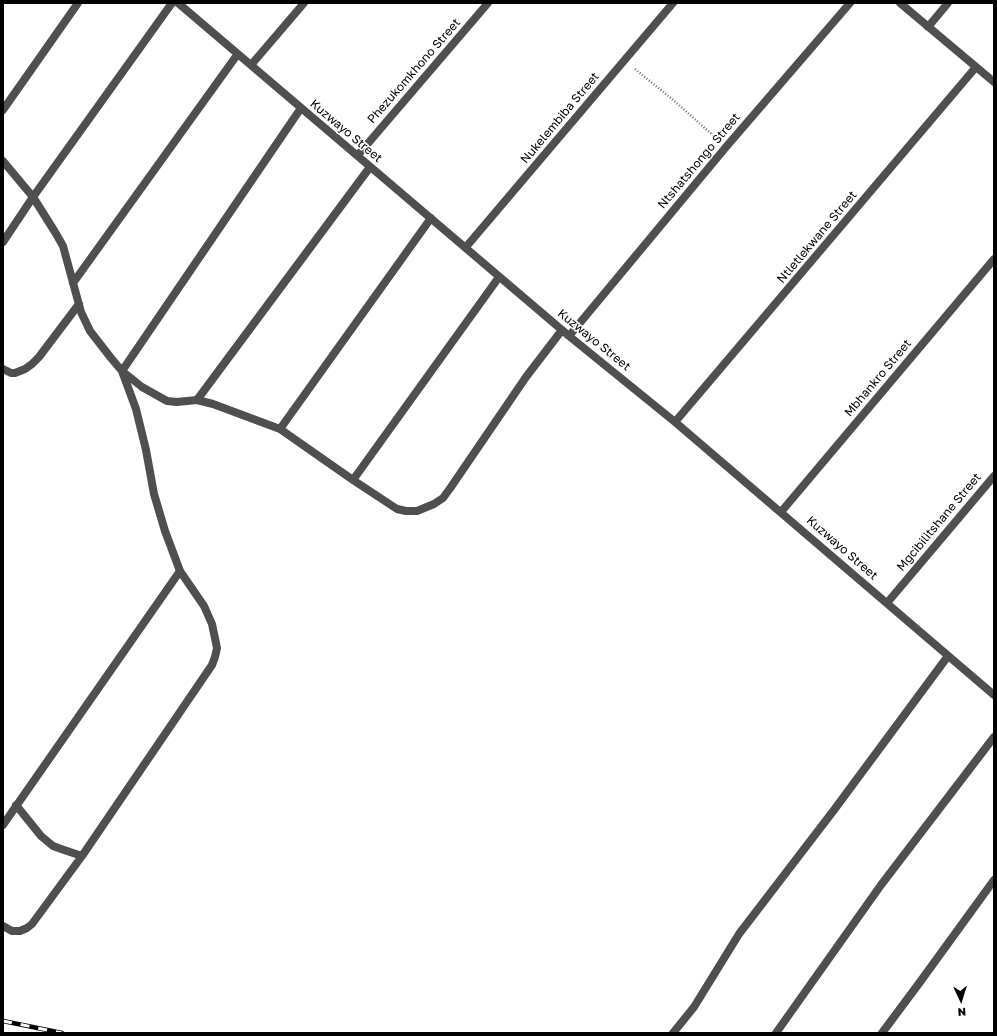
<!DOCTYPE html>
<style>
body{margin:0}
#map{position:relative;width:997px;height:1036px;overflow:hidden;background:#fff;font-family:"Golos Text",sans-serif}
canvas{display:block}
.frame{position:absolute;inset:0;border:4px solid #000;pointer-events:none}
.north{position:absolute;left:941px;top:980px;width:40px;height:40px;-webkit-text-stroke:3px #fff;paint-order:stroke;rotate:176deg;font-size:11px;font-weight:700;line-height:16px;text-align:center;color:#000}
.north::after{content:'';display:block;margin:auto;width:14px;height:18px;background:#000;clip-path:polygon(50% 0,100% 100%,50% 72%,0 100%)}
</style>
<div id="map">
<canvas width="997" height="1036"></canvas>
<div class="frame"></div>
<div class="north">N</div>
</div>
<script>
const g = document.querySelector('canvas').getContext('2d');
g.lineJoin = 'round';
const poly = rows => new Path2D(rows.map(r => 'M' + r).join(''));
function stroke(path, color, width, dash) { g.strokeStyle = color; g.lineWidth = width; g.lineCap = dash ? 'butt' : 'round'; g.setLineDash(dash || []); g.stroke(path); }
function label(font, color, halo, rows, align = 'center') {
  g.font = font + ' "Golos Text",sans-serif'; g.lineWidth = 3; g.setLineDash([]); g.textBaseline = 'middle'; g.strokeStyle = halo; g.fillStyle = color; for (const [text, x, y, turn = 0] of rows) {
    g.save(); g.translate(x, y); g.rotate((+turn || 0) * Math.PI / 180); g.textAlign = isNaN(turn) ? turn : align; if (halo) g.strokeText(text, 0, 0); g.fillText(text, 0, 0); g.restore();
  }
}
stroke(poly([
 [635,69,672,99,715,137]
]), '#717171', 2.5, [1, 2]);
stroke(poly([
 [178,3,569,336,675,422,994,695],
 [900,3,994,82],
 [928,27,948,3],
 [251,65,304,3],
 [3,110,78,3],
 [358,155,488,3],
 [3,161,33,197,55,232,63,246,81,312,90,331,111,358,122,371,142,387,167,401,177,402,197,400,213,404,280,429,353,480,397,509,406,511,417,511,434,504,443,498,451,487,526,377,562,330],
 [3,242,33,197,172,3],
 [466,247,673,3],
 [73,283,237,55],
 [569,336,726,147,850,3],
 [3,369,11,373,15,373,25,369,32,364,39,357,79,304],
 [197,400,370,167],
 [675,422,976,67],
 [280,429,431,218],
 [353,480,499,277],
 [781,512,994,259],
 [887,603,994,476],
 [16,805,41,836,53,846,64,850,82,856],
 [3,825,180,571],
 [3,926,12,931,20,931,27,928,32,924,82,856,212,665,215,657,217,648,212,624,204,606,180,571,165,531,154,494,146,450,136,409,122,371,301,108],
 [673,1033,694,1007,739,934,834,810,948,656],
 [776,1033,881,885,994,737],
 [882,1033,920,982,994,880]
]), '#4f4f4f', 8);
const rail = poly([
 [3,1021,62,1033]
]);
stroke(rail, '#000', 4.5);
stroke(rail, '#fff', 3, [9]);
label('12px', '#000', '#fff', [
 ["Phezukomkhono Street",414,71,-49],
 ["Nukelembiba Street",560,118,-50],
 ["Kuzwayo Street",346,131,40],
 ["Ntshatshongo Street",699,161,-50],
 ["Ntletlekwane Street",817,237,-50],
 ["Kuzwayo Street",594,340,39],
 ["Mbhankro Street",878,378,-50],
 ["Mgcibilitshane Street",939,522,-50],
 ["Kuzwayo Street",842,548,41]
]);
</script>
